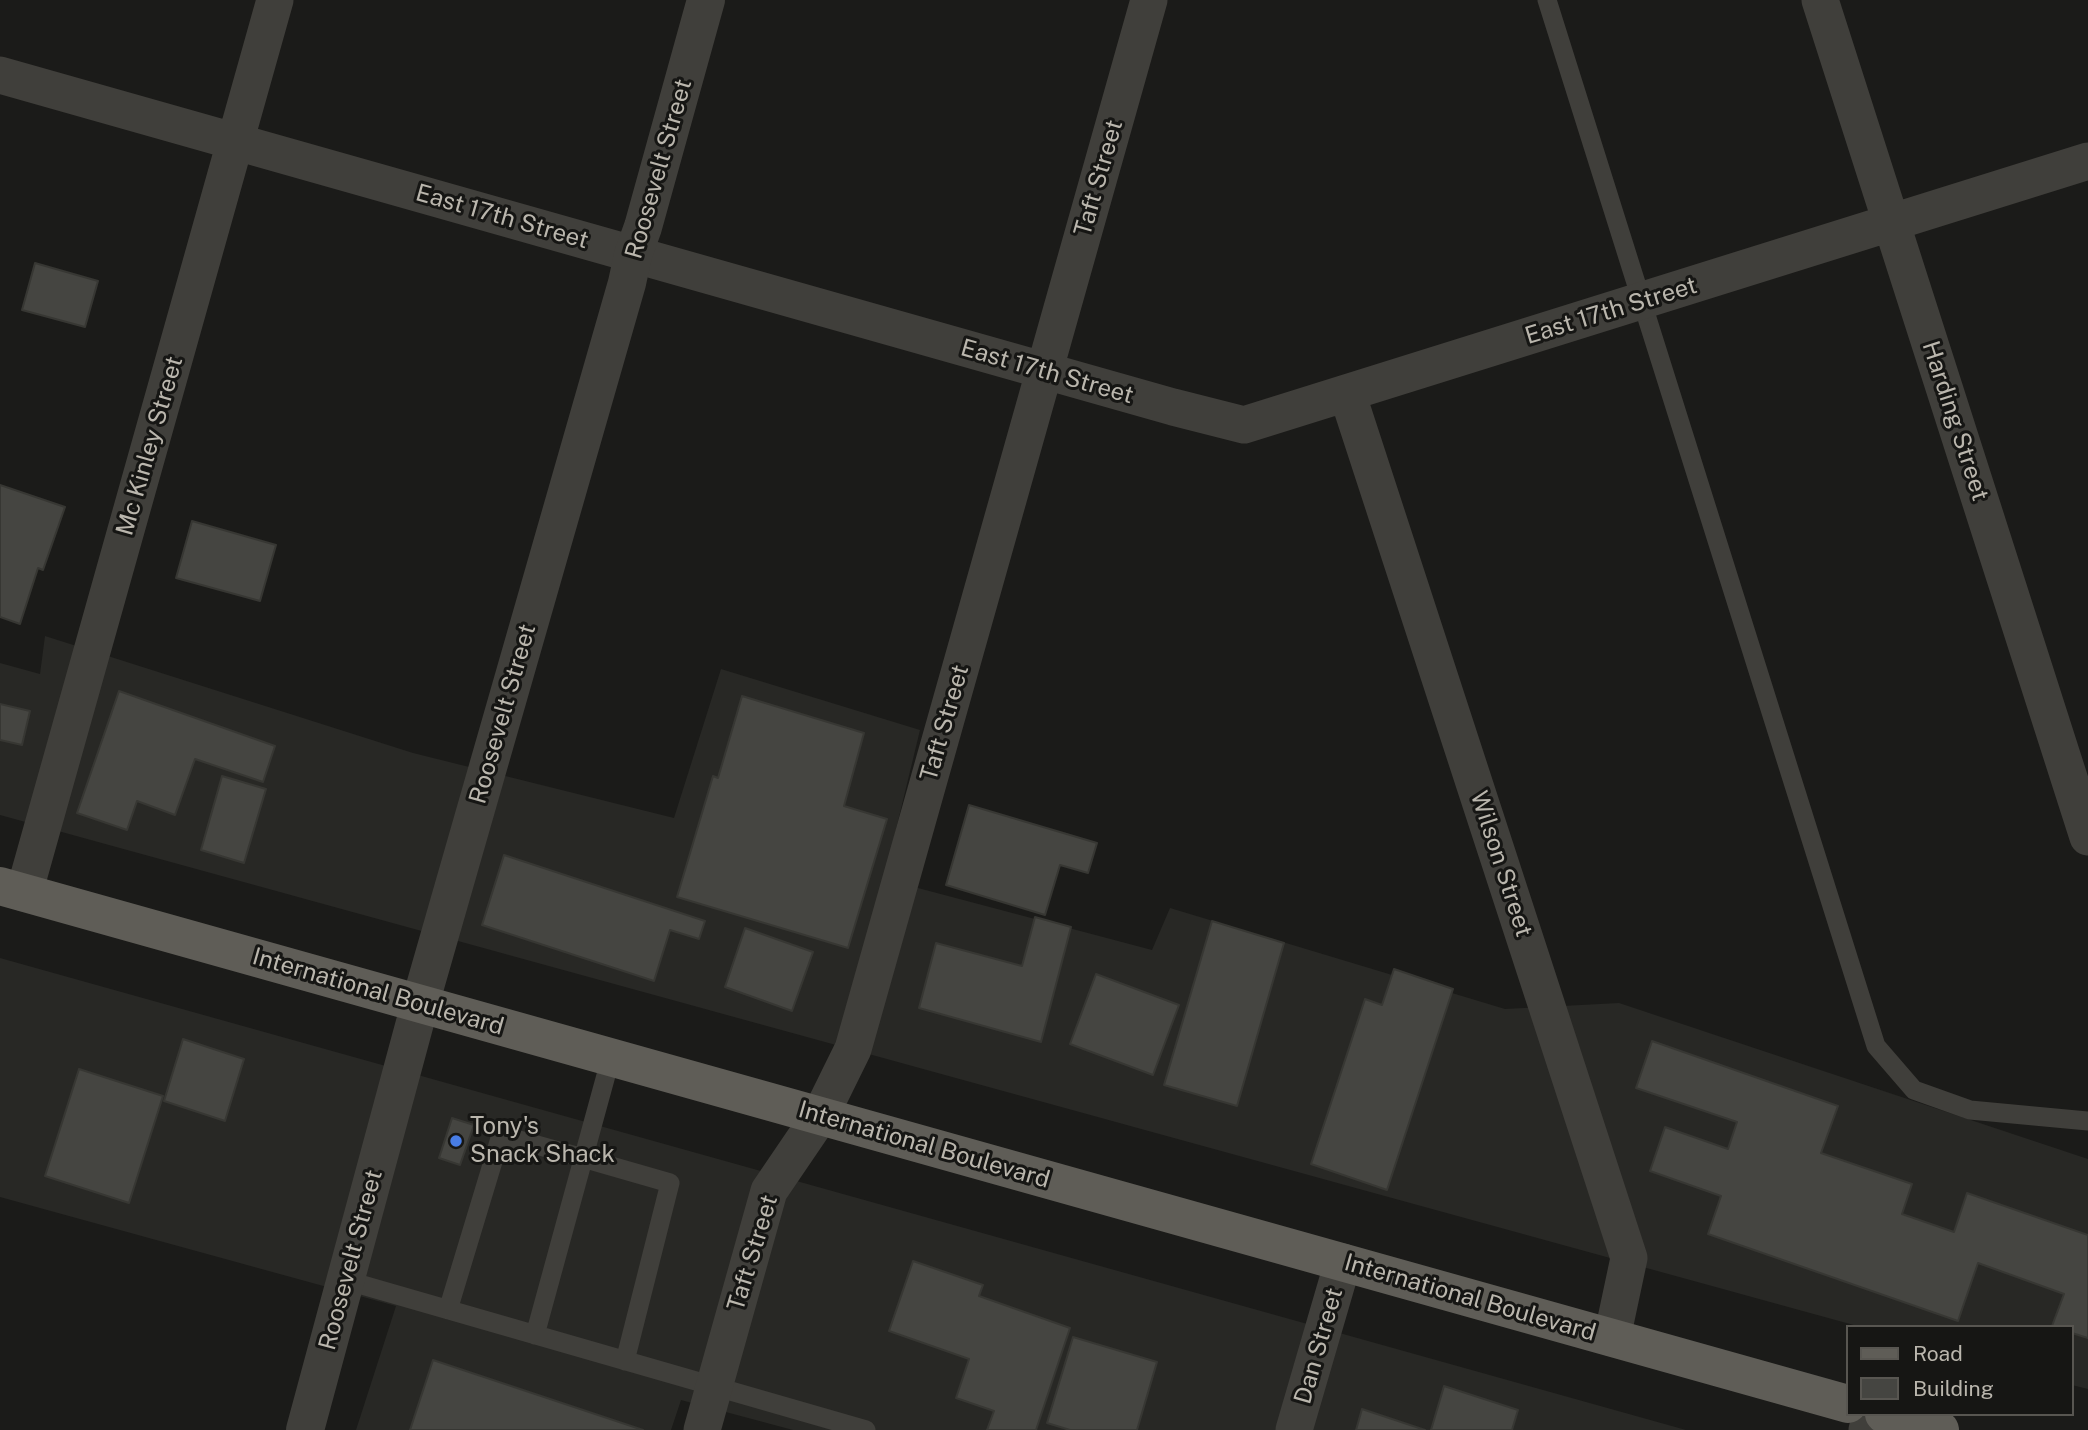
<!DOCTYPE html>
<style>
body{margin:0}
#map{position:relative;width:2088px;height:1430px;overflow:hidden;background:#1b1b19;font-family:"Public Sans",sans-serif}
canvas{display:block}
.legend{position:absolute;left:1846px;top:1325px;width:228px;height:91px;box-sizing:border-box;background:#161614;border:2px solid #585651;margin:0;padding:9px 12px;list-style:none;font-size:21px;color:#bab6ad}
.legend li{display:flex;align-items:center;gap:14px;height:35px}
.legend b{width:35px;border:2px solid #585651}
</style>
<div id="map">
<canvas width="2088" height="1430"></canvas>
<ul class="legend">
<li><b style="height:9px;background:#5f5d57"></b>Road</li>
<li><b style="height:19px;background:#454541"></b>Building</li>
</ul>
</div>
<script>
const g = document.querySelector('canvas').getContext('2d');
g.lineJoin = 'round';
function fillPath(path, color) { g.fillStyle = color; g.fill(path, 'evenodd'); }
const poly = rows => new Path2D(rows.map(r => 'M' + r).join(''));
function stroke(path, color, width, dash) { g.strokeStyle = color; g.lineWidth = width; g.lineCap = dash ? 'butt' : 'round'; g.setLineDash(dash || []); g.stroke(path); }
function label(font, color, halo, rows, align = 'center') {
  g.font = font + ' "Public Sans",sans-serif'; g.lineWidth = 6; g.setLineDash([]); g.textBaseline = 'middle'; g.strokeStyle = halo; g.fillStyle = color; for (const [text, x, y, turn = 0] of rows) {
    g.save(); g.translate(x, y); g.rotate((+turn || 0) * Math.PI / 180); g.textAlign = isNaN(turn) ? turn : align; if (halo) g.strokeText(text, 0, 0); g.fillText(text, 0, 0); g.restore();
  }
}
fillPath(poly([
 [45,636,413,753,674,818,721,669,920,730,884,879,1152,950,1170,908,1505,1009,1619,1003,2088,1159,2088,1389,2072,1385,2072,1327,1861,1327,0,815,0,663,40,674],
 [0,958,1686,1430,793,1430,681,1400,671,1430,356,1430,396,1306,0,1197]
]), '#282825');
const building = poly([
 [35,263,98,281,85,327,22,310,35,263],
 [0,485,65,507,43,570,38,568,20,624,0,617,0,485],
 [192,521,276,545,260,601,176,578,192,521],
 [119,691,275,746,263,782,195,759,175,815,137,801,127,830,77,813,119,691],
 [742,696,864,733,844,806,887,819,848,948,677,897,713,776,718,778,742,696],
 [0,704,30,711,22,745,0,740,0,704],
 [222,776,266,789,244,863,201,850,222,776],
 [969,805,1097,843,1088,873,1060,865,1045,915,946,885,969,805],
 [504,855,705,921,699,939,670,930,654,981,482,925,504,855],
 [1035,917,1071,927,1041,1042,919,1008,936,943,1022,966,1035,917],
 [1212,921,1284,943,1237,1106,1164,1085,1212,921],
 [745,928,813,952,792,1011,725,987,745,928],
 [1394,969,1453,989,1387,1190,1311,1164,1365,999,1382,1005,1394,969],
 [1096,974,1179,1005,1153,1075,1070,1044,1096,974],
 [183,1039,244,1059,225,1121,164,1101,183,1039],
 [1652,1041,1838,1106,1821,1153,1912,1184,1902,1214,1954,1232,1967,1193,2088,1235,2088,1338,2072,1333,2072,1327,2052,1326,2064,1294,1978,1263,1958,1321,1708,1234,1721,1196,1650,1171,1665,1127,1728,1149,1737,1122,1636,1088,1652,1041],
 [79,1069,163,1096,129,1203,45,1176,79,1069],
 [452,1118,474,1125,460,1165,439,1158,452,1118],
 [913,1261,983,1285,979,1296,1070,1328,1036,1430,987,1430,994,1411,956,1398,969,1359,889,1331,913,1261],
 [1073,1337,1157,1362,1137,1430,1070,1430,1047,1423,1073,1337],
 [433,1360,643,1430,410,1430,433,1360],
 [1444,1386,1518,1410,1512,1430,1431,1430,1444,1386],
 [1362,1409,1425,1430,1356,1430,1362,1409]
]);
fillPath(building, '#454541');
stroke(building, '#373733', 2);
stroke(poly([
 [1547,0,1876,1046,1914,1090,1970,1110,2088,1121],
 [345,1280,866,1430],
 [448,1310,501,1135,583,1158,670,1183,625,1361],
 [535,1335,611,1057]
]), '#403f3b', 19);
stroke(poly([
 [1820,0,2088,837],
 [0,75,1173,407,1244,425,2088,161],
 [1347,393,1629,1258,1612,1338],
 [24,893,275,0],
 [702,1430,769,1191,820,1116,853,1049,1149,0],
 [1294,1430,1343,1262],
 [1867,1430,1871,1414]
]), '#403f3b', 37);
stroke(poly([
 [305,1430,420,1004,627,283,633,255,643,227,706,0]
]), '#403f3b', 38);
stroke(poly([
 [0,886,1848,1404],
 [1884,1414,1940,1430]
]), '#5f5d57', 38);
for (const [x, y, r, color] of [
 [456,1141,7,"#487de5"]
]) { const dot = new Path2D(); dot.arc(x, y, r, 0, 2 * Math.PI); g.fillStyle = color; g.fill(dot); stroke(dot, '#161614', 2.5); }
label('24px', '#bab6ad', '#161614', [
 ["Roosevelt Street",659,169,-74],
 ["Taft Street",1099,178,-74],
 ["East 17th Street",502,217,16],
 ["East 17th Street",1611,311,-17],
 ["East 17th Street",1047,372,16],
 ["Harding Street",1955,421,72],
 ["Mc Kinley Street",150,446,-74],
 ["Roosevelt Street",503,714,-74],
 ["Taft Street",945,723,-74],
 ["Wilson Street",1501,864,72],
 ["International Boulevard",378,992,16],
 ["International Boulevard",924,1145,16],
 ["Taft Street",753,1253,-73],
 ["Roosevelt Street",351,1260,-75],
 ["International Boulevard",1470,1298,16],
 ["Dan Street",1319,1346,-74]
]);
label('24px', '#bab6ad', '#161614', [
 ["Tony's",470,1127],
 ["Snack Shack",470,1155]
], 'left');
</script>
